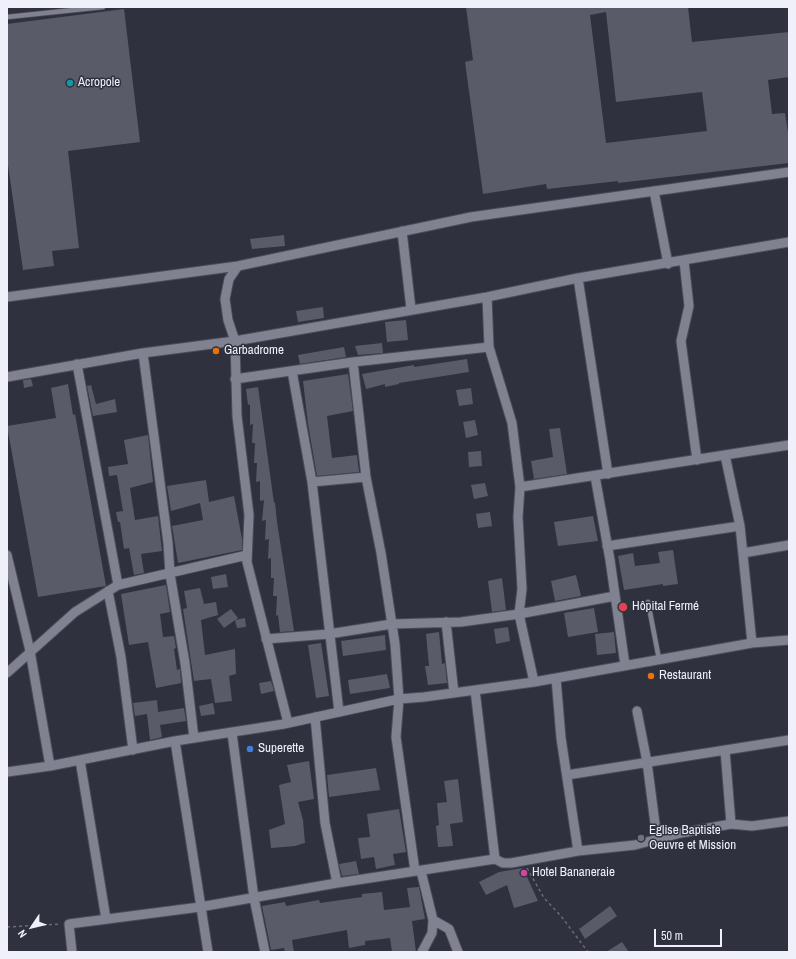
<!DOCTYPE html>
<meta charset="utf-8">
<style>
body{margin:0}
#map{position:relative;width:796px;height:959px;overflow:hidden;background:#2f313e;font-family:"Archivo Narrow",sans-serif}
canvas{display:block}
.frame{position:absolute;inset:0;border:8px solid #eff0f9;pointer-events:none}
.north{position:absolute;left:12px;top:907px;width:40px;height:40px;-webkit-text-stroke:3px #2f313e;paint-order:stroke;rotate:235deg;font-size:11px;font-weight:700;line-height:16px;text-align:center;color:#eff0f9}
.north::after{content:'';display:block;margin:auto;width:14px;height:18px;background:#eff0f9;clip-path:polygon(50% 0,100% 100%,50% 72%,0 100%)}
.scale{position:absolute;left:654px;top:929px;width:68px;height:18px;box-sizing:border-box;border:2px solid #eff0f9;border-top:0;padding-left:5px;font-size:12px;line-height:14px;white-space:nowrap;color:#eff0f9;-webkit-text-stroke:3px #2f313e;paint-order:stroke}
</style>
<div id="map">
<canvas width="796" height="959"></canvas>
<div class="frame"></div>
<div class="north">N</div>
<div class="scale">50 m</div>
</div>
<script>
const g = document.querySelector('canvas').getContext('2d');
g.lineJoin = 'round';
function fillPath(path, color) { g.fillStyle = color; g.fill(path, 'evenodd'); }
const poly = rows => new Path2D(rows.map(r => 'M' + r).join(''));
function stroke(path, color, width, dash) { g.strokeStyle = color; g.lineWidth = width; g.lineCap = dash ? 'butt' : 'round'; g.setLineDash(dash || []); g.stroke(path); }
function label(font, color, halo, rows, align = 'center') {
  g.font = font + ' "Archivo Narrow",sans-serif'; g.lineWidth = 3; g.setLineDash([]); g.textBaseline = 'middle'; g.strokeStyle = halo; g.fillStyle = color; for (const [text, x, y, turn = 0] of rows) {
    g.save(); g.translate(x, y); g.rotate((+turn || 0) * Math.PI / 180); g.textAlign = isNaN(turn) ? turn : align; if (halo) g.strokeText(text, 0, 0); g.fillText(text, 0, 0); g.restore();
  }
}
fillPath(poly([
 [466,7,688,7,692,42,789,32,789,77,768,80,772,114,785,113,789,139,789,163,618,183,618,181,547,189,546,184,483,194,465,62,473,60],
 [606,12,616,102,702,92,707,131,606,143,590,15],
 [124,9,140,142,68,151,79,248,52,251,54,266,23,270,7,158,7,24],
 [284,235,285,246,252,249,250,239],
 [323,307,324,318,298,322,296,311],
 [406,320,408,340,387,342,385,322],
 [382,343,383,353,358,355,355,346],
 [344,347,346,357,300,364,298,355],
 [467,359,469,372,399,383,399,384,385,387,385,384,366,389,362,374,414,365,414,367],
 [348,374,353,411,327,416,332,458,357,455,359,472,317,476,308,424,303,381],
 [31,379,33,386,24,388,23,380],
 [68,384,73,415,75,414,106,586,38,597,7,426,56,418,51,388],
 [91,385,96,404,115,399,117,412,93,416,87,386],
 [258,387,274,503,275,502,277,522,294,631,280,632,278,615,276,616,277,596,273,596,274,578,271,578,271,558,268,559,269,539,265,540,266,520,262,521,264,500,260,501,260,481,256,482,257,463,254,463,255,443,252,443,253,424,250,425,250,404,248,405,246,389],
 [471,388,473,404,459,406,456,390],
 [475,420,478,435,466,438,463,422],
 [560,428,567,474,534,479,531,461,553,457,549,429],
 [148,435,153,482,130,488,135,520,158,516,162,551,141,554,144,573,134,575,129,548,124,549,120,522,118,522,116,512,123,511,117,475,109,476,108,467,128,464,124,440],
 [481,451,482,466,469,467,468,452],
 [206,480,209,502,234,496,242,539,242,550,178,563,172,526,203,520,200,503,171,511,167,486],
 [485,483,488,496,474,499,471,485],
 [490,512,492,526,478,528,476,514],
 [593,516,598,541,558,546,554,522],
 [673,550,678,584,663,586,663,584,624,590,618,556,633,553,635,566,660,563,658,552],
 [226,574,228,587,213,589,211,577],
 [576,575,581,596,555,601,551,581],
 [502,578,506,610,492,612,488,581],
 [166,585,170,612,160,614,163,637,174,636,176,648,174,649,177,670,180,669,181,683,156,688,148,642,129,645,121,594],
 [200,588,204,604,216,602,218,615,201,620,205,655,235,649,236,674,229,676,232,701,215,703,211,679,194,681,183,609,187,608,184,591],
 [594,608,598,632,568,637,564,613],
 [231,609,238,618,224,628,217,619],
 [245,618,246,627,237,628,235,620],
 [508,627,510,641,496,644,494,629],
 [439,632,442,664,445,663,447,683,428,685,425,666,429,666,426,634],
 [614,632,616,653,597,655,595,634],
 [385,635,386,650,343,656,341,641],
 [321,643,329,696,316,698,308,645],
 [387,674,390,688,350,694,348,680],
 [271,681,274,691,261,694,259,683],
 [157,700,158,712,184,708,186,721,160,725,162,737,150,740,147,714,135,716,133,703],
 [213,703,215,714,201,716,199,706],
 [309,761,314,799,298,802,303,820,305,843,295,846,271,848,269,830,285,824,279,785,291,782,287,765],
 [376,768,380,790,329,797,327,775],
 [458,779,463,822,450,824,453,846,438,847,436,826,439,825,437,803,447,802,444,781],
 [399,809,406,852,393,854,395,865,376,869,374,857,361,859,358,838,370,837,367,814],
 [356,861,359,874,342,876,339,864],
 [523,868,538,901,514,908,507,885,486,895,479,882,499,872],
 [419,887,425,919,412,921,416,952,392,952,390,938,365,941,365,945,349,948,347,930,292,940,294,952,285,952,284,948,271,950,262,906,285,902,286,906,319,900,320,903,362,897,362,894,382,892,384,910,410,907,407,888],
 [610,906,617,916,585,939,579,929],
 [622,942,629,952,606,952]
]), '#595b69');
const service = poly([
 [7,17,103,7],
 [648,602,659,659]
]);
const minor = poly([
 [654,191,668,264],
 [402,231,411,309],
 [684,261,689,306,681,341,697,460],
 [238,266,229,279,225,299,228,320,235,341,237,416,249,515,247,562,288,723],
 [578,278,608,474],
 [7,297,238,266,471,217,789,172],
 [487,297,489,347,512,423,520,487,518,517,522,589,519,614,534,682],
 [143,353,168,543,170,574,185,663,194,738],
 [353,362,366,477,381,553,395,644,399,699,396,737,415,871],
 [77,364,118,585],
 [292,371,312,482,339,712],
 [7,377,143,353,235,341,487,297,578,278,789,242],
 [235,379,353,362,489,347],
 [725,455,740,526,752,643],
 [595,476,610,560,625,665],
 [312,482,366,477],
 [520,487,789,445],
 [607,546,740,526],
 [743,553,789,545],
 [7,555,30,651,50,766],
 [108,591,121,657,133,750],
 [446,622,454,693],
 [266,639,329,634,392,624,461,622,519,614,615,596],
 [7,673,75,612,118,585,247,555],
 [556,678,561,738,578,851],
 [475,690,495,859],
 [637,711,647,762,657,839],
 [315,717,325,823,337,883],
 [232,733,254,898,265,952],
 [175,741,208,952],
 [725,750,731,824,752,826,789,821],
 [80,760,106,919],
 [7,772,50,766,175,741,284,724,399,699,424,697,534,682,752,643,789,640],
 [567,775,789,740],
 [421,871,433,920,432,933,422,952],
 [433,920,449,929,458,952],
 [72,952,69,924,200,907,337,883,495,859,503,863,511,863,578,851,635,845,681,833,731,824]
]);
stroke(service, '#4b4d57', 6);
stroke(minor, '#4b4d57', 11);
stroke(poly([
 [527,868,544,898,561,916,588,952],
 [7,927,61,924]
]), '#6a6b77', 1.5, [3, 3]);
stroke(service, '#808292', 4.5);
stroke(minor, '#808292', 9);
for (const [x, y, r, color] of [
 [70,83,4,"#0f9aa8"],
 [216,351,4,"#e8710a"],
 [623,607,5,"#e0444e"],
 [651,676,4,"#e8710a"],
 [250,749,4,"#3f7fe0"],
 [641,838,4,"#6b7280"],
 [524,873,4,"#d1479c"]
]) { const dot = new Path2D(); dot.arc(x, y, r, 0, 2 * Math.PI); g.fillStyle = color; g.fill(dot); stroke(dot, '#2f313e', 1.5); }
label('13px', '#eff0f9', '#2f313e', [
 ["Acropole",78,83],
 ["Garbadrome",224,351],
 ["Hôpital Fermé",632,607],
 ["Restaurant",659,676],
 ["Superette",258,749],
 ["Eglise Baptiste",649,831],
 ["Oeuvre et Mission",649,846],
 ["Hotel Bananeraie",532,873]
], 'left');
</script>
